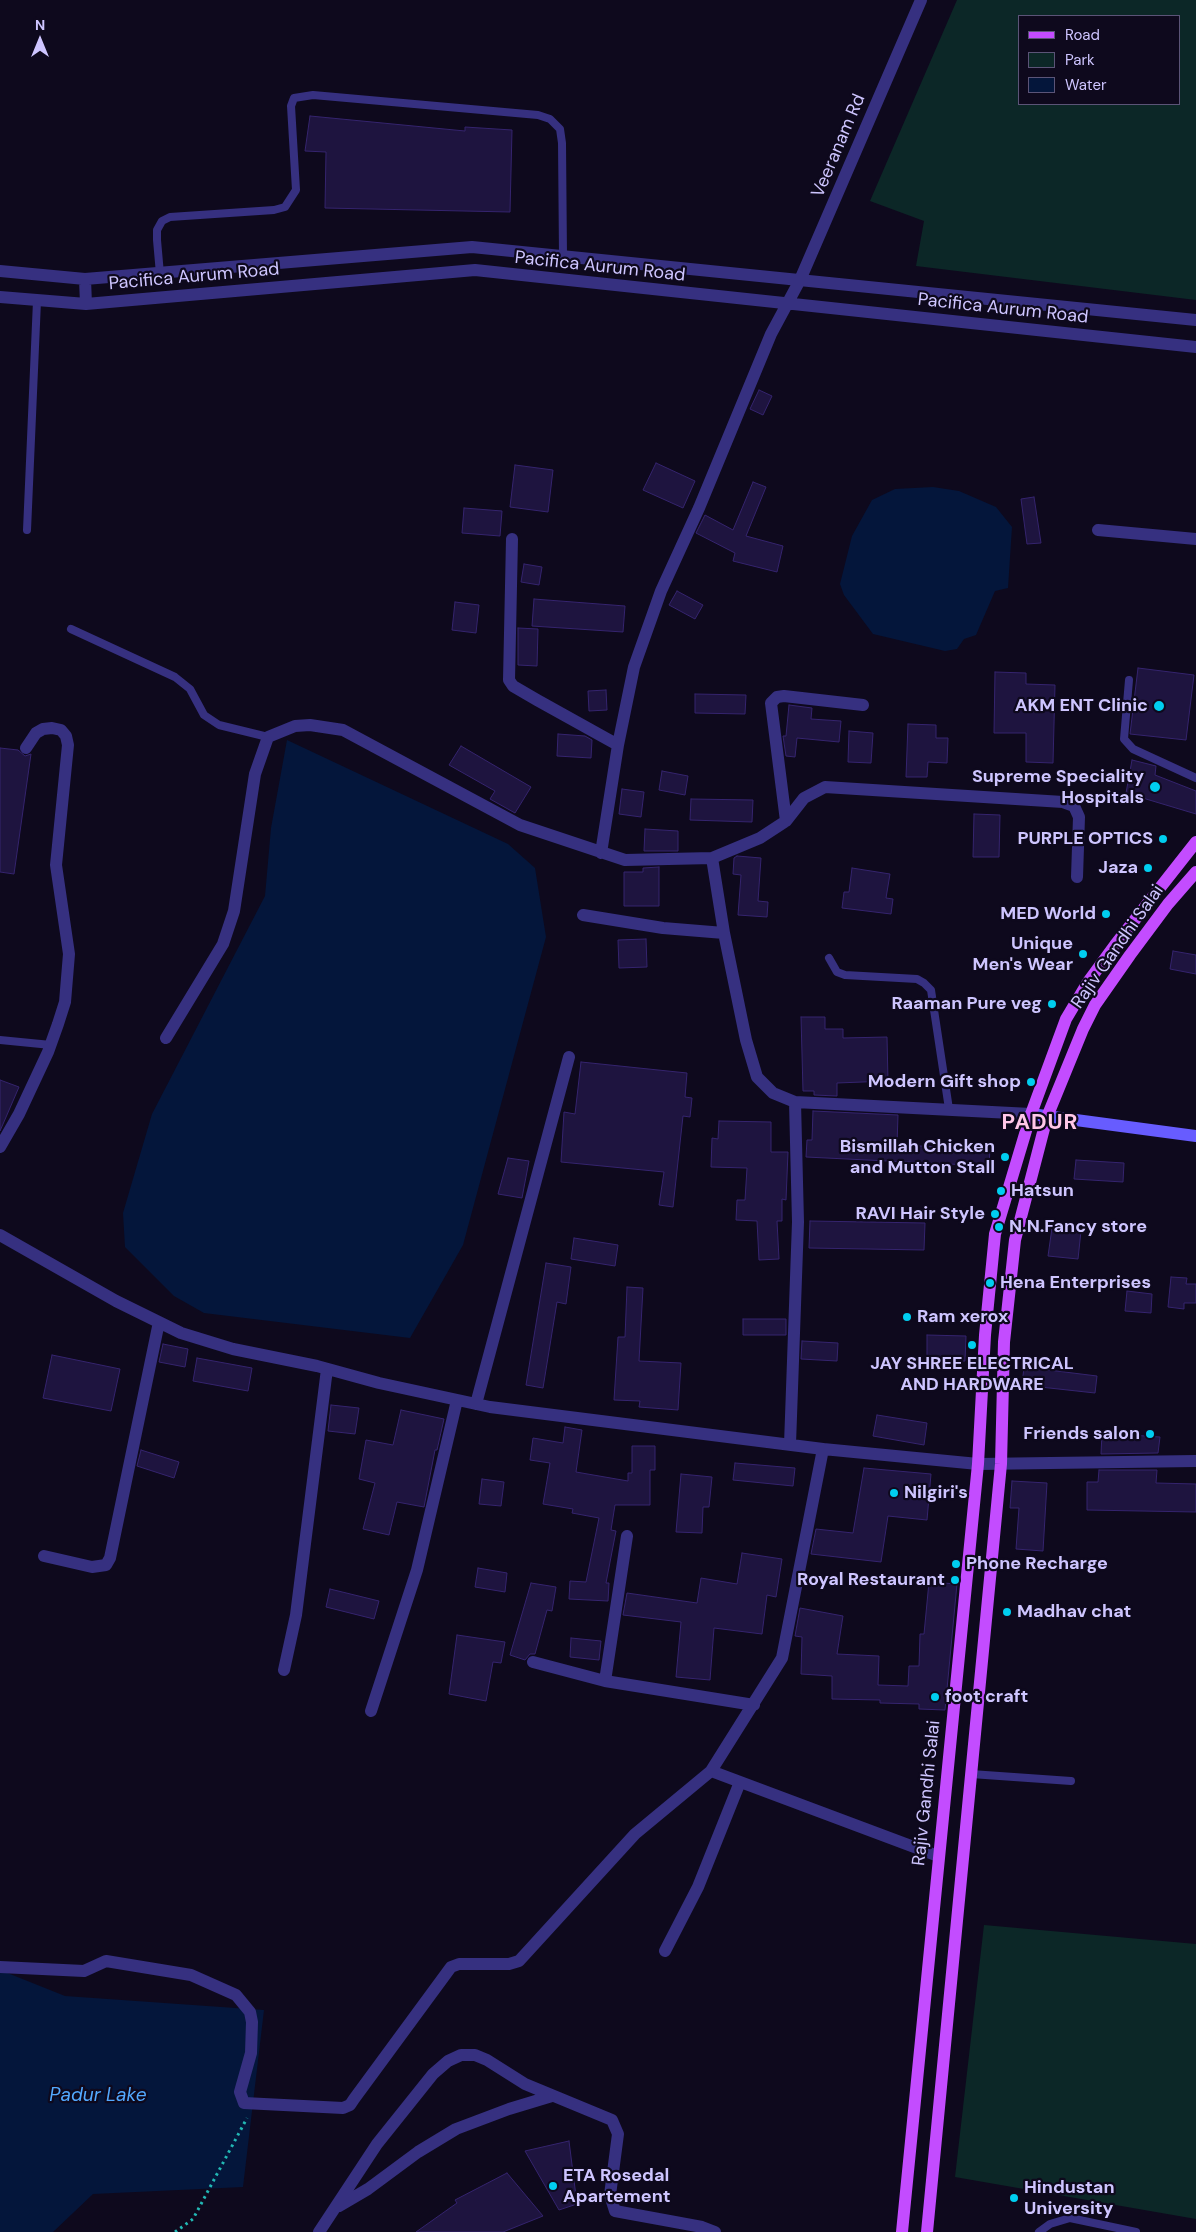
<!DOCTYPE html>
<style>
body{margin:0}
#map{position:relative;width:1196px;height:2232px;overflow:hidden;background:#0e091d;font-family:"DM Sans",sans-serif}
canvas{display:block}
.legend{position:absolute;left:1018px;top:15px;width:162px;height:90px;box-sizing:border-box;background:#0e091d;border:1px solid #5b5477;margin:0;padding:6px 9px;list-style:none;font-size:15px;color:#cec5ff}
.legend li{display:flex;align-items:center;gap:10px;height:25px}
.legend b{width:25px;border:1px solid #5b5477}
.north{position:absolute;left:15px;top:15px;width:50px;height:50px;-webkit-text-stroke:4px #0e091d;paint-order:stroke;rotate:0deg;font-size:14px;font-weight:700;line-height:20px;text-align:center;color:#cec5ff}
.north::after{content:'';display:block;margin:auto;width:18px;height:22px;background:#cec5ff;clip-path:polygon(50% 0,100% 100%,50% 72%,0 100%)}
</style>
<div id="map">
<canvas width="1196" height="2232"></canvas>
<ul class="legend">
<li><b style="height:6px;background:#c34cff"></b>Road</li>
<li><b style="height:14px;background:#0c2727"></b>Park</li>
<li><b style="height:14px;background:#04163b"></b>Water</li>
</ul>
<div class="north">N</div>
</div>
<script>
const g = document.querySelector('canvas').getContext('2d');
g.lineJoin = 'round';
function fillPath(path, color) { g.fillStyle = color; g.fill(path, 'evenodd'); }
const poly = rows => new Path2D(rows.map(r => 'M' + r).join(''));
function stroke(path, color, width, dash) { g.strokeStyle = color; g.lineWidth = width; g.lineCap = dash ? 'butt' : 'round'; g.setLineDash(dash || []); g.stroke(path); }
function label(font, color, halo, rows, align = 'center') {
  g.font = font + ' "DM Sans",sans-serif'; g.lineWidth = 4.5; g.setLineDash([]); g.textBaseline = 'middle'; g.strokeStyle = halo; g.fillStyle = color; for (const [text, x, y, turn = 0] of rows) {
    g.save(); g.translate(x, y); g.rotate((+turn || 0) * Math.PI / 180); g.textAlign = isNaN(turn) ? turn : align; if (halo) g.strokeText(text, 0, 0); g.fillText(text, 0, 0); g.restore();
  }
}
fillPath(poly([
 [957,0,1196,0,1196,300,916,266,924,221,870,201],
 [1180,16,1180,104,1020,104,1020,16],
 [984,1925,1196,1944,1196,2219,955,2177]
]), '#0c2727');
fillPath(poly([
 [933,487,959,491,996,507,1012,527,1008,588,995,591,976,635,964,639,957,649,945,651,873,634,844,595,840,584,852,536,872,500,895,489],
 [287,740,508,844,535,868,546,937,463,1245,410,1338,204,1313,174,1296,125,1247,123,1213,152,1114,265,896,271,828],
 [0,1970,65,1996,264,2010,243,2187,93,2194,53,2232,0,2232]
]), '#04163b');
const building = poly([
 [310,116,465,131,465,127,512,130,510,212,325,208,326,152,305,151,310,116],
 [759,390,772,396,763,415,750,409,759,390],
 [656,463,695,481,683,508,643,490,656,463],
 [515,465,553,470,548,512,510,507,515,465],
 [753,482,766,487,746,536,783,546,777,572,733,561,735,553,696,533,705,515,733,530,753,482],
 [1034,497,1041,543,1027,544,1021,499,1034,497],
 [464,508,502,511,500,536,462,533,464,508],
 [524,564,542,567,539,585,521,582,524,564],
 [677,591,703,605,695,619,669,605,677,591],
 [534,599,625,606,623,632,532,626,534,599],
 [455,602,479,605,476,633,452,630,455,602],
 [518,628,538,629,537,666,518,665,518,628],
 [1138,668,1194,675,1186,740,1130,734,1138,668],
 [995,672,1026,673,1026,684,1055,685,1053,763,1026,762,1026,733,994,733,995,672],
 [606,690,607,710,589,711,588,691,606,690],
 [695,694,746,695,745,714,695,713,695,694],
 [789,705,812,708,811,719,841,721,839,742,797,738,795,757,786,756,783,736,786,736,789,705],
 [908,724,936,725,936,738,948,738,947,763,928,762,927,777,906,777,908,724],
 [849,731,873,733,871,763,848,762,849,731],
 [558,734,585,736,592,740,591,758,557,756,558,734],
 [461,746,531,787,515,813,490,799,495,791,449,765,461,746],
 [0,748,18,750,25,756,31,754,14,874,0,872,0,748],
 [1132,760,1156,766,1155,775,1196,791,1196,814,1126,793,1132,760],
 [662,771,688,776,685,795,659,790,662,771],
 [622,789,644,792,641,817,619,814,622,789],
 [691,799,753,800,752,822,690,820,691,799],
 [974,814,1000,815,999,857,973,857,974,814],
 [645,829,678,831,678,851,644,851,645,829],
 [737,856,761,858,758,901,768,902,767,917,738,915,741,875,733,874,734,858,737,856],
 [659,867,659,906,624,906,624,872,643,872,643,868,659,867],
 [852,868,890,874,886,898,893,899,891,914,842,908,844,892,849,892,852,868],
 [646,939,647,967,619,968,618,940,646,939],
 [1173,951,1196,955,1196,974,1170,969,1173,951],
 [801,1017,825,1017,825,1029,843,1029,843,1038,887,1037,888,1081,837,1083,837,1096,814,1095,814,1091,803,1091,801,1017],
 [581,1062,687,1073,685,1097,692,1098,690,1117,683,1116,673,1207,659,1205,664,1172,561,1162,564,1112,575,1114,581,1062],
 [0,1080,19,1087,0,1131,0,1080],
 [813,1111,898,1115,897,1145,990,1149,989,1166,806,1157,807,1140,812,1140,813,1111],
 [719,1121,771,1122,771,1152,788,1152,786,1200,782,1199,782,1221,777,1221,779,1259,759,1260,757,1221,736,1220,737,1200,745,1200,747,1168,711,1167,712,1138,718,1139,719,1121],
 [508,1158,529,1161,522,1198,498,1194,508,1158],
 [1076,1160,1124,1163,1123,1182,1074,1179,1076,1160],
 [810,1221,925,1223,924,1250,809,1248,810,1221],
 [1052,1228,1081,1231,1078,1259,1048,1256,1052,1228],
 [574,1238,618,1245,615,1266,571,1259,574,1238],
 [546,1263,571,1267,566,1304,557,1302,543,1388,526,1385,546,1263],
 [1171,1277,1187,1278,1186,1284,1196,1284,1196,1303,1184,1303,1184,1309,1168,1307,1171,1277],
 [627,1287,643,1288,639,1361,681,1363,678,1410,639,1407,640,1401,614,1400,618,1337,625,1337,627,1287],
 [1127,1291,1152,1294,1151,1313,1125,1311,1127,1291],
 [743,1319,786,1319,786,1335,743,1335,743,1319],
 [927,1335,966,1336,965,1361,927,1360,927,1335],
 [802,1341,838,1343,837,1361,801,1359,802,1341],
 [163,1344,188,1349,185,1367,159,1362,163,1344],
 [52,1355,120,1369,111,1411,43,1398,52,1355],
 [197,1358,252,1368,248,1391,193,1381,197,1358],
 [1024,1367,1097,1376,1095,1393,1022,1385,1024,1367],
 [331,1405,359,1408,355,1434,328,1431,331,1405],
 [401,1410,444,1419,437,1450,435,1450,424,1507,397,1502,389,1535,363,1529,375,1483,359,1479,366,1440,393,1445,401,1410],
 [877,1415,927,1423,924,1445,873,1436,877,1415],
 [565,1427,582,1430,576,1472,628,1481,628,1473,632,1473,632,1446,655,1446,655,1470,650,1470,650,1505,615,1505,611,1530,616,1531,606,1583,609,1583,608,1601,569,1599,570,1581,586,1582,599,1518,572,1513,573,1509,543,1504,550,1463,530,1460,533,1438,563,1443,565,1427],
 [1102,1433,1160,1437,1158,1453,1101,1454,1102,1433],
 [141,1450,179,1462,174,1478,137,1466,141,1450],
 [735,1463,795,1468,793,1486,733,1480,735,1463],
 [864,1468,931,1474,927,1520,888,1516,881,1562,811,1554,816,1529,853,1533,864,1468],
 [1099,1470,1157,1470,1156,1483,1196,1484,1196,1512,1087,1510,1087,1482,1098,1482,1099,1470],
 [681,1474,712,1477,709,1507,703,1507,702,1533,676,1532,681,1474],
 [482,1479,504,1482,501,1506,479,1504,482,1479],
 [1012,1481,1047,1483,1043,1551,1016,1549,1019,1508,1010,1508,1012,1481],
 [742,1553,782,1559,776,1597,767,1595,762,1634,714,1628,710,1680,676,1677,681,1622,623,1615,627,1593,697,1603,701,1578,737,1584,742,1553],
 [478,1568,507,1573,505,1592,475,1587,478,1568],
 [929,1582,957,1584,945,1710,919,1709,919,1704,880,1703,880,1700,832,1699,832,1676,801,1674,802,1637,795,1636,800,1608,843,1616,837,1654,879,1656,878,1685,908,1686,909,1666,919,1666,920,1634,924,1634,929,1582],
 [531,1583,556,1587,552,1611,547,1610,535,1654,530,1654,525,1660,510,1655,531,1583],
 [330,1589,379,1601,374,1619,326,1607,330,1589],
 [457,1635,505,1642,501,1663,493,1662,486,1701,449,1694,457,1635],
 [571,1638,601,1641,599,1660,570,1657,571,1638],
 [569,2141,577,2204,559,2210,525,2151,569,2141],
 [507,2173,543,2216,503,2232,416,2232,457,2203,455,2200,507,2173]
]);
fillPath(building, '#1e143f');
stroke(building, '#35246e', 1);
stroke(poly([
 [175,2232,193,2219,247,2118]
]), '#22b7b4', 3, [2.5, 4]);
stroke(poly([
 [160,274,157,240,157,230,162,221,170,217,274,210,285,207,296,190,291,106,294,98,313,95,538,115,550,119,560,129,562,143,563,256],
 [27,530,37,301],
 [71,629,175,677,190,689,204,715,219,725,268,737],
 [1129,680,1124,739,1133,749,1196,778],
 [829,958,837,972,845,975,917,979,924,983,931,990,949,1109],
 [0,1040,51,1045],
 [971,1774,1071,1781],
 [1039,2232,1050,2224,1070,2218,1136,2232]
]), '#363080', 8);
stroke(poly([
 [0,271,85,279,472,247,1196,320],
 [85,279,86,304],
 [0,297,86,304,475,270,1196,347],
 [1098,530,1196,539],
 [512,539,509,680,513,686,537,700,618,745],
 [786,821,771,703,777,697,784,696,863,705],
 [601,853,618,745,634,667,661,591,699,508,771,334,800,280,921,0],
 [712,858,724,933,746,1040,757,1077,773,1093,795,1102,1031,1114],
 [583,915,663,928,724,933],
 [166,1038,223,944,234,911,255,774,268,737,295,726,310,725,343,730,520,825,625,860,712,858,760,838,786,821,804,798,825,787,1063,802,1074,806,1079,817,1077,877],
 [0,1147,19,1114,48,1052,58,1024,65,1002,69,954,56,865,68,745,66,736,61,730,52,728,43,729,36,733,26,748],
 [0,1235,116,1301,181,1333,233,1349,317,1366,379,1383,490,1407,823,1449,978,1464,1196,1461],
 [476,1404,569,1057],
 [790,1444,798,1222,795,1102],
 [823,1449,782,1658,711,1771,938,1856],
 [44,1556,92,1567,106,1565,110,1558,159,1322],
 [533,1662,605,1681,754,1705],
 [284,1670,296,1615,327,1369],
 [605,1681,627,1536],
 [371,1711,417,1570,457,1400],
 [665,1951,698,1887,740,1782],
 [0,1967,84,1971,106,1961,191,1975,236,1995,250,2012,252,2022,251,2053,240,2092,244,2103,343,2108,350,2105,354,2099,451,1967,459,1964,509,1964,519,1961,635,1834,711,1771],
 [339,2206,368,2189,418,2152,456,2129,509,2109,552,2096],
 [319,2232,377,2144,433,2074,448,2061,461,2055,475,2055,487,2060,525,2084,612,2120,618,2134,610,2195,615,2211,702,2227,715,2232]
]), '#363080', 12);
stroke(poly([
 [1031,1114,1196,1136]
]), '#675cff', 12);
stroke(poly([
 [902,2232,978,1464,985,1335,995,1234,1031,1114,1066,1019,1088,982,1115,945,1196,842],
 [927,2232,1001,1464,1004,1342,1015,1240,1047,1117,1083,1029,1095,1005,1130,955,1168,904,1196,872]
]), '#c34cff', 12);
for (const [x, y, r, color] of [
 [1159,706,6,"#00cef0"],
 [1155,787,6,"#00cef0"],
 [1163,839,5,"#00cef0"],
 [1148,868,5,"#00cef0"],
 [1106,914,5,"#00cef0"],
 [1083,954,5,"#00cef0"],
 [1052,1004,5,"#00cef0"],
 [1031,1082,5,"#00cef0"],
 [1005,1157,5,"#00cef0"],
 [1001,1191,5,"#00cef0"],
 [995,1214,5,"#00cef0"],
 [999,1227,5,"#00cef0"],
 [990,1283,5,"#00cef0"],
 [907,1317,5,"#00cef0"],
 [972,1345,5,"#00cef0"],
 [1150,1434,5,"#00cef0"],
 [894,1493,5,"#00cef0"],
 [956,1564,5,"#00cef0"],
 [955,1580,5,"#00cef0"],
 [1007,1612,5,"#00cef0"],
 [935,1697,5,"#00cef0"],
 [553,2186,5,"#00cef0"],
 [1014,2198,5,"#00cef0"]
]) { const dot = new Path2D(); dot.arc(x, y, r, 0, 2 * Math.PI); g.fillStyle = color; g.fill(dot); stroke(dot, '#0e091d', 2); }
label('18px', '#cec5ff', '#0e091d', [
 ["Veeranam Rd",839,146,-67],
 ["Pacifica Aurum Road",600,267,6],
 ["Pacifica Aurum Road",194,277,-5],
 ["Pacifica Aurum Road",1003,309,6],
 ["Rajiv Gandhi Salai",1118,947,-55],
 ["Rajiv Gandhi Salai",927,1793,-84]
]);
label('bold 18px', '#cec5ff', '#0e091d', [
 ["AKM ENT Clinic",1148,706],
 ["Supreme Speciality",1144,777],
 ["Hospitals",1144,798],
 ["PURPLE OPTICS",1153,839],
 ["Jaza",1138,868],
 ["MED World",1096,914],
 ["Unique",1073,944],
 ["Men's Wear",1073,965],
 ["Raaman Pure veg",1042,1004],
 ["Modern Gift shop",1021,1082],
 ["Bismillah Chicken",995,1147],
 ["and Mutton Stall",995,1168],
 ["Hatsun",1011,1191,"left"],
 ["RAVI Hair Style",985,1214],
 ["N.N.Fancy store",1009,1227,"left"],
 ["Hena Enterprises",1000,1283,"left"],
 ["Ram xerox",917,1317,"left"],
 ["JAY SHREE ELECTRICAL",972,1364,"center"],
 ["AND HARDWARE",972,1385,"center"],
 ["Friends salon",1140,1434],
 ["Nilgiri's",904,1493,"left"],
 ["Phone Recharge",966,1564,"left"],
 ["Royal Restaurant",945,1580],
 ["Madhav chat",1017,1612,"left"],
 ["foot craft",945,1697,"left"],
 ["ETA Rosedal",563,2176,"left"],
 ["Apartement",563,2197,"left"],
 ["Hindustan",1024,2188,"left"],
 ["University",1024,2209,"left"]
], 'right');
label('italic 19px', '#53a9ff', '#0e091d', [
 ["Padur Lake",98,2096]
]);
g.letterSpacing = '1px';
label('bold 22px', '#ffc7e8', '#0e091d', [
 ["PADUR",1040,1123]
]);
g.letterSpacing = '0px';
</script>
